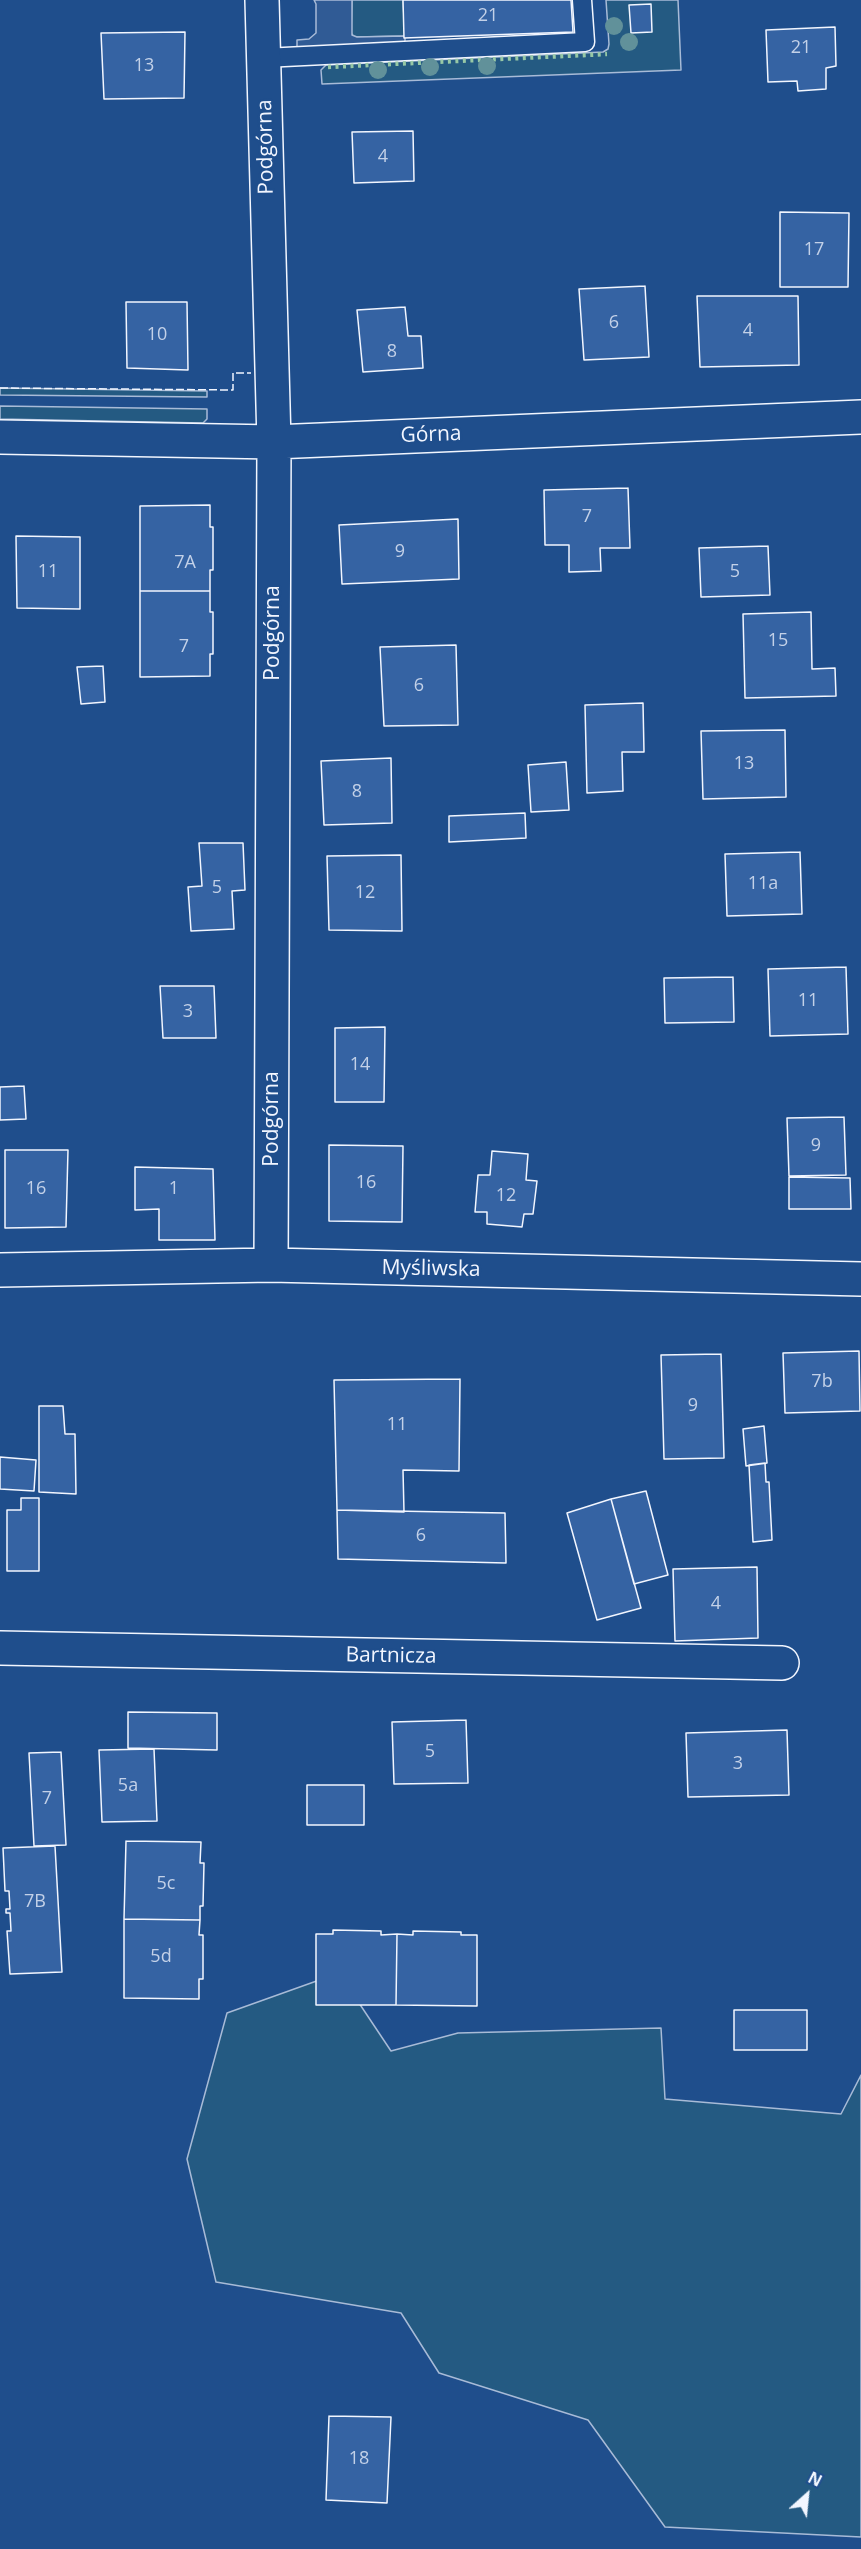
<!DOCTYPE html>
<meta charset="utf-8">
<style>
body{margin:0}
#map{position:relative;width:861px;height:2549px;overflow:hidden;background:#1f4e8c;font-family:"Open Sans",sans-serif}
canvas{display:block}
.north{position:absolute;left:777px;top:2465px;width:60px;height:60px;-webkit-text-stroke:4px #1f4e8c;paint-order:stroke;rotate:27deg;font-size:16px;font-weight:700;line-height:24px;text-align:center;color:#f2f6ff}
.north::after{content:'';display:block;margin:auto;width:21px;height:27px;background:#f2f6ff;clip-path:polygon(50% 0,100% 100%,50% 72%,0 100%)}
</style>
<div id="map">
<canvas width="861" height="2549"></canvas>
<div class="north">N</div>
</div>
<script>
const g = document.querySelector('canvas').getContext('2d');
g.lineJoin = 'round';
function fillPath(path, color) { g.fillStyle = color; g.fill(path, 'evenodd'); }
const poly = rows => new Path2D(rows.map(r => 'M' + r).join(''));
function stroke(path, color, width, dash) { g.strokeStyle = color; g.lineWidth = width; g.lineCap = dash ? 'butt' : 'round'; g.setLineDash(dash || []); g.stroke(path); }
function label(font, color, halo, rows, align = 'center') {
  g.font = font + ' "Open Sans",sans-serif'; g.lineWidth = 4.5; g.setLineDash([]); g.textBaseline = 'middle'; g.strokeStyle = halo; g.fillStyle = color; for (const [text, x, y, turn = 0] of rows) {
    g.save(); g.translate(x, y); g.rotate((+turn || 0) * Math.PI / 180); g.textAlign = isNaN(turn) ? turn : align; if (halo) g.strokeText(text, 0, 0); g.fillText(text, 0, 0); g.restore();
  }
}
const green = poly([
 [352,0,403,0,405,36,354,37,351,33,352,0],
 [606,0,678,0,681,70,322,84,321,70,326,65,603,52,608,49,609,44,606,0],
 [0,388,207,391,207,397,0,395,0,388],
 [0,406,207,409,207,419,203,423,0,419,0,406],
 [339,1973,391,2051,458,2033,661,2028,665,2099,841,2114,861,2075,861,2537,665,2527,588,2420,439,2373,401,2313,216,2282,187,2159,227,2013,339,1973]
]);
fillPath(green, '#245a82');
stroke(green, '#a8bbd7', 1.5);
const parking = poly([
 [314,0,352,0,352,35,357,37,405,36,405,51,297,57,297,40,309,39,316,33,316,4,314,0]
]);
fillPath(parking, '#305b95');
stroke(parking, '#a8bbd7', 1.5);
const building = poly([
 [403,0,571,0,573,32,404,38,403,0],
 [651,4,652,32,631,33,629,5,651,4],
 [835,27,836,66,826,68,826,89,798,91,797,81,768,82,766,30,835,27],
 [185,32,184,98,104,99,101,33,185,32],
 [413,131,414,181,354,183,352,132,413,131],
 [780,212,849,213,848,287,780,287,780,212],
 [645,286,649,357,584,360,579,289,645,286],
 [697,296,798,296,799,365,700,367,697,296],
 [126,302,187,302,188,370,127,368,126,302],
 [405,307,408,336,421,336,423,368,363,372,357,310,405,307],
 [628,488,630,548,600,548,601,571,569,572,569,545,545,545,544,490,628,488],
 [210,505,210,527,213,527,213,570,210,570,210,591,140,591,140,506,210,505],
 [458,519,459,579,342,584,339,525,458,519],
 [16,536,80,537,80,609,17,608,16,536],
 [768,546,770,595,701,597,699,548,768,546],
 [140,591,210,591,210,612,213,612,213,654,210,654,210,676,140,677,140,591],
 [811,612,812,669,835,668,836,696,745,698,743,614,811,612],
 [456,645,458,725,384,726,380,647,456,645],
 [103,666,105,702,81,704,77,667,103,666],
 [643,703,644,752,622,752,623,791,587,793,585,705,643,703],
 [785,730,786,797,703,799,701,731,785,730],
 [391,758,392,823,324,825,321,761,391,758],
 [566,762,569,810,531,812,528,765,566,762],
 [525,813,526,838,449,842,449,816,525,813],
 [199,843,243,843,245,890,232,891,234,929,191,931,188,887,202,886,199,843],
 [800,852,802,914,727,916,725,854,800,852],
 [401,855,402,931,329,930,327,856,401,855],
 [846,967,848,1034,770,1036,768,969,846,967],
 [733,977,734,1022,665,1023,664,978,733,977],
 [160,986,214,986,216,1038,163,1038,160,986],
 [385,1027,384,1102,335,1102,335,1028,385,1027],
 [24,1086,26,1119,0,1120,0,1087,24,1086],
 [844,1117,846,1175,789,1176,787,1118,844,1117],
 [329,1145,403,1146,402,1222,329,1221,329,1145],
 [5,1150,68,1150,66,1227,5,1228,5,1150],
 [492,1151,528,1154,526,1180,537,1181,533,1214,524,1214,522,1227,487,1224,487,1212,475,1212,478,1175,490,1175,492,1151],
 [135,1167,213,1169,215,1240,159,1240,159,1209,135,1210,135,1167],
 [789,1177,850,1178,851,1209,789,1209,789,1177],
 [859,1351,860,1411,785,1413,783,1353,859,1351],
 [721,1354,724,1458,664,1459,661,1355,721,1354],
 [460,1379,459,1471,403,1470,404,1512,337,1510,334,1380,460,1379],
 [39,1406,63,1406,65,1434,75,1434,76,1494,39,1492,39,1406],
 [764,1426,767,1463,746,1466,743,1429,764,1426],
 [0,1457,36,1460,34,1491,0,1489,0,1457],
 [765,1463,766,1482,769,1482,772,1540,753,1542,749,1465,765,1463],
 [646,1491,668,1575,634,1584,611,1499,646,1491],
 [21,1498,39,1498,39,1571,7,1571,7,1510,21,1510,21,1498],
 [611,1499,641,1608,597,1620,567,1513,611,1499],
 [337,1510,505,1513,506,1563,338,1559,337,1510],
 [757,1567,758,1638,675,1641,673,1569,757,1567],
 [128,1712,217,1713,217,1750,128,1748,128,1712],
 [466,1720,468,1783,394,1784,392,1722,466,1720],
 [787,1730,789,1795,688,1797,686,1733,787,1730],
 [154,1749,157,1821,102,1822,99,1750,154,1749],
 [61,1752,66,1845,34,1846,29,1753,61,1752],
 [307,1785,364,1785,364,1825,307,1825,307,1785],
 [126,1841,201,1842,200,1863,204,1863,203,1906,200,1906,200,1920,124,1919,126,1841],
 [55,1846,62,1972,10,1974,7,1931,11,1931,10,1913,6,1913,6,1909,10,1909,9,1891,5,1891,3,1848,55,1846],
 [124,1919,200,1920,199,1935,203,1935,203,1979,199,1979,199,1999,124,1998,124,1919],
 [333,1930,381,1931,381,1935,397,1934,396,2005,316,2005,316,1934,333,1934,333,1930],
 [413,1931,461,1932,461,1935,477,1935,477,2006,396,2005,397,1934,413,1935,413,1931],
 [734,2010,807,2010,807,2050,734,2050,734,2010],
 [329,2416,391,2417,387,2503,326,2500,329,2416]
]);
fillPath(building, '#3563a3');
stroke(building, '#f2f6ff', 1.5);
const service = poly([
 [264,58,585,42,582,0]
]);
const minor = poly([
 [262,0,274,442,271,1265],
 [0,437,274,442,861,417],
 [0,1270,271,1265,861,1279],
 [0,1648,782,1663]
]);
stroke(service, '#f2f6ff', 21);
stroke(minor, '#f2f6ff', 36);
stroke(service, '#1f4e8c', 18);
stroke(minor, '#1f4e8c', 33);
stroke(poly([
 [328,67,607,54]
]), '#97c8a6', 4.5, [3, 4.5]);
stroke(poly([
 [0,388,233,390,233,373,251,373]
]), '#f2f6ff', 1.5, [8, 3]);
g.fillStyle = '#61919a';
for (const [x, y] of [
 [614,26],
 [629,42],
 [487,66],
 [430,67],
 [378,70]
]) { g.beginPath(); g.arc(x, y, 9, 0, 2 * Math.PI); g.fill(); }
label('18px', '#c3d1e8', null, [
 ["21",488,16],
 ["21",801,48],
 ["13",144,66],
 ["4",383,157],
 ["17",814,250],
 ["6",614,323],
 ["4",748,331],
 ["10",157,335],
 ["8",392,352],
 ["7",587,517],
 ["9",400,552],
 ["7A",185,563],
 ["11",48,572],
 ["5",735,572],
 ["15",778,641],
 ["7",184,647],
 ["6",419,686],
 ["13",744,764],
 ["8",357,792],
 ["11a",763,884],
 ["5",217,888],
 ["12",365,893],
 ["11",808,1001],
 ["3",188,1012],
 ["14",360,1065],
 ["9",816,1146],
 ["16",366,1183],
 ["16",36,1189],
 ["1",174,1189],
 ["12",506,1196],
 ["7b",822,1382],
 ["9",693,1406],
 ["11",397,1425],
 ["6",421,1536],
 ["4",716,1604],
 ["5",430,1752],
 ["3",738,1764],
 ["5a",128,1786],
 ["7",47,1799],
 ["5c",166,1884],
 ["7B",35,1902],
 ["5d",161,1957],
 ["18",359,2459]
]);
label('21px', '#f2f6ff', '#1f4e8c', [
 ["Podgórna",266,147,-91],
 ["Górna",431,435,-2],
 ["Podgórna",273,633,-90],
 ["Podgórna",272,1119,-90],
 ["Myśliwska",431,1269,1],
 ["Bartnicza",391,1656,1]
]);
</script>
